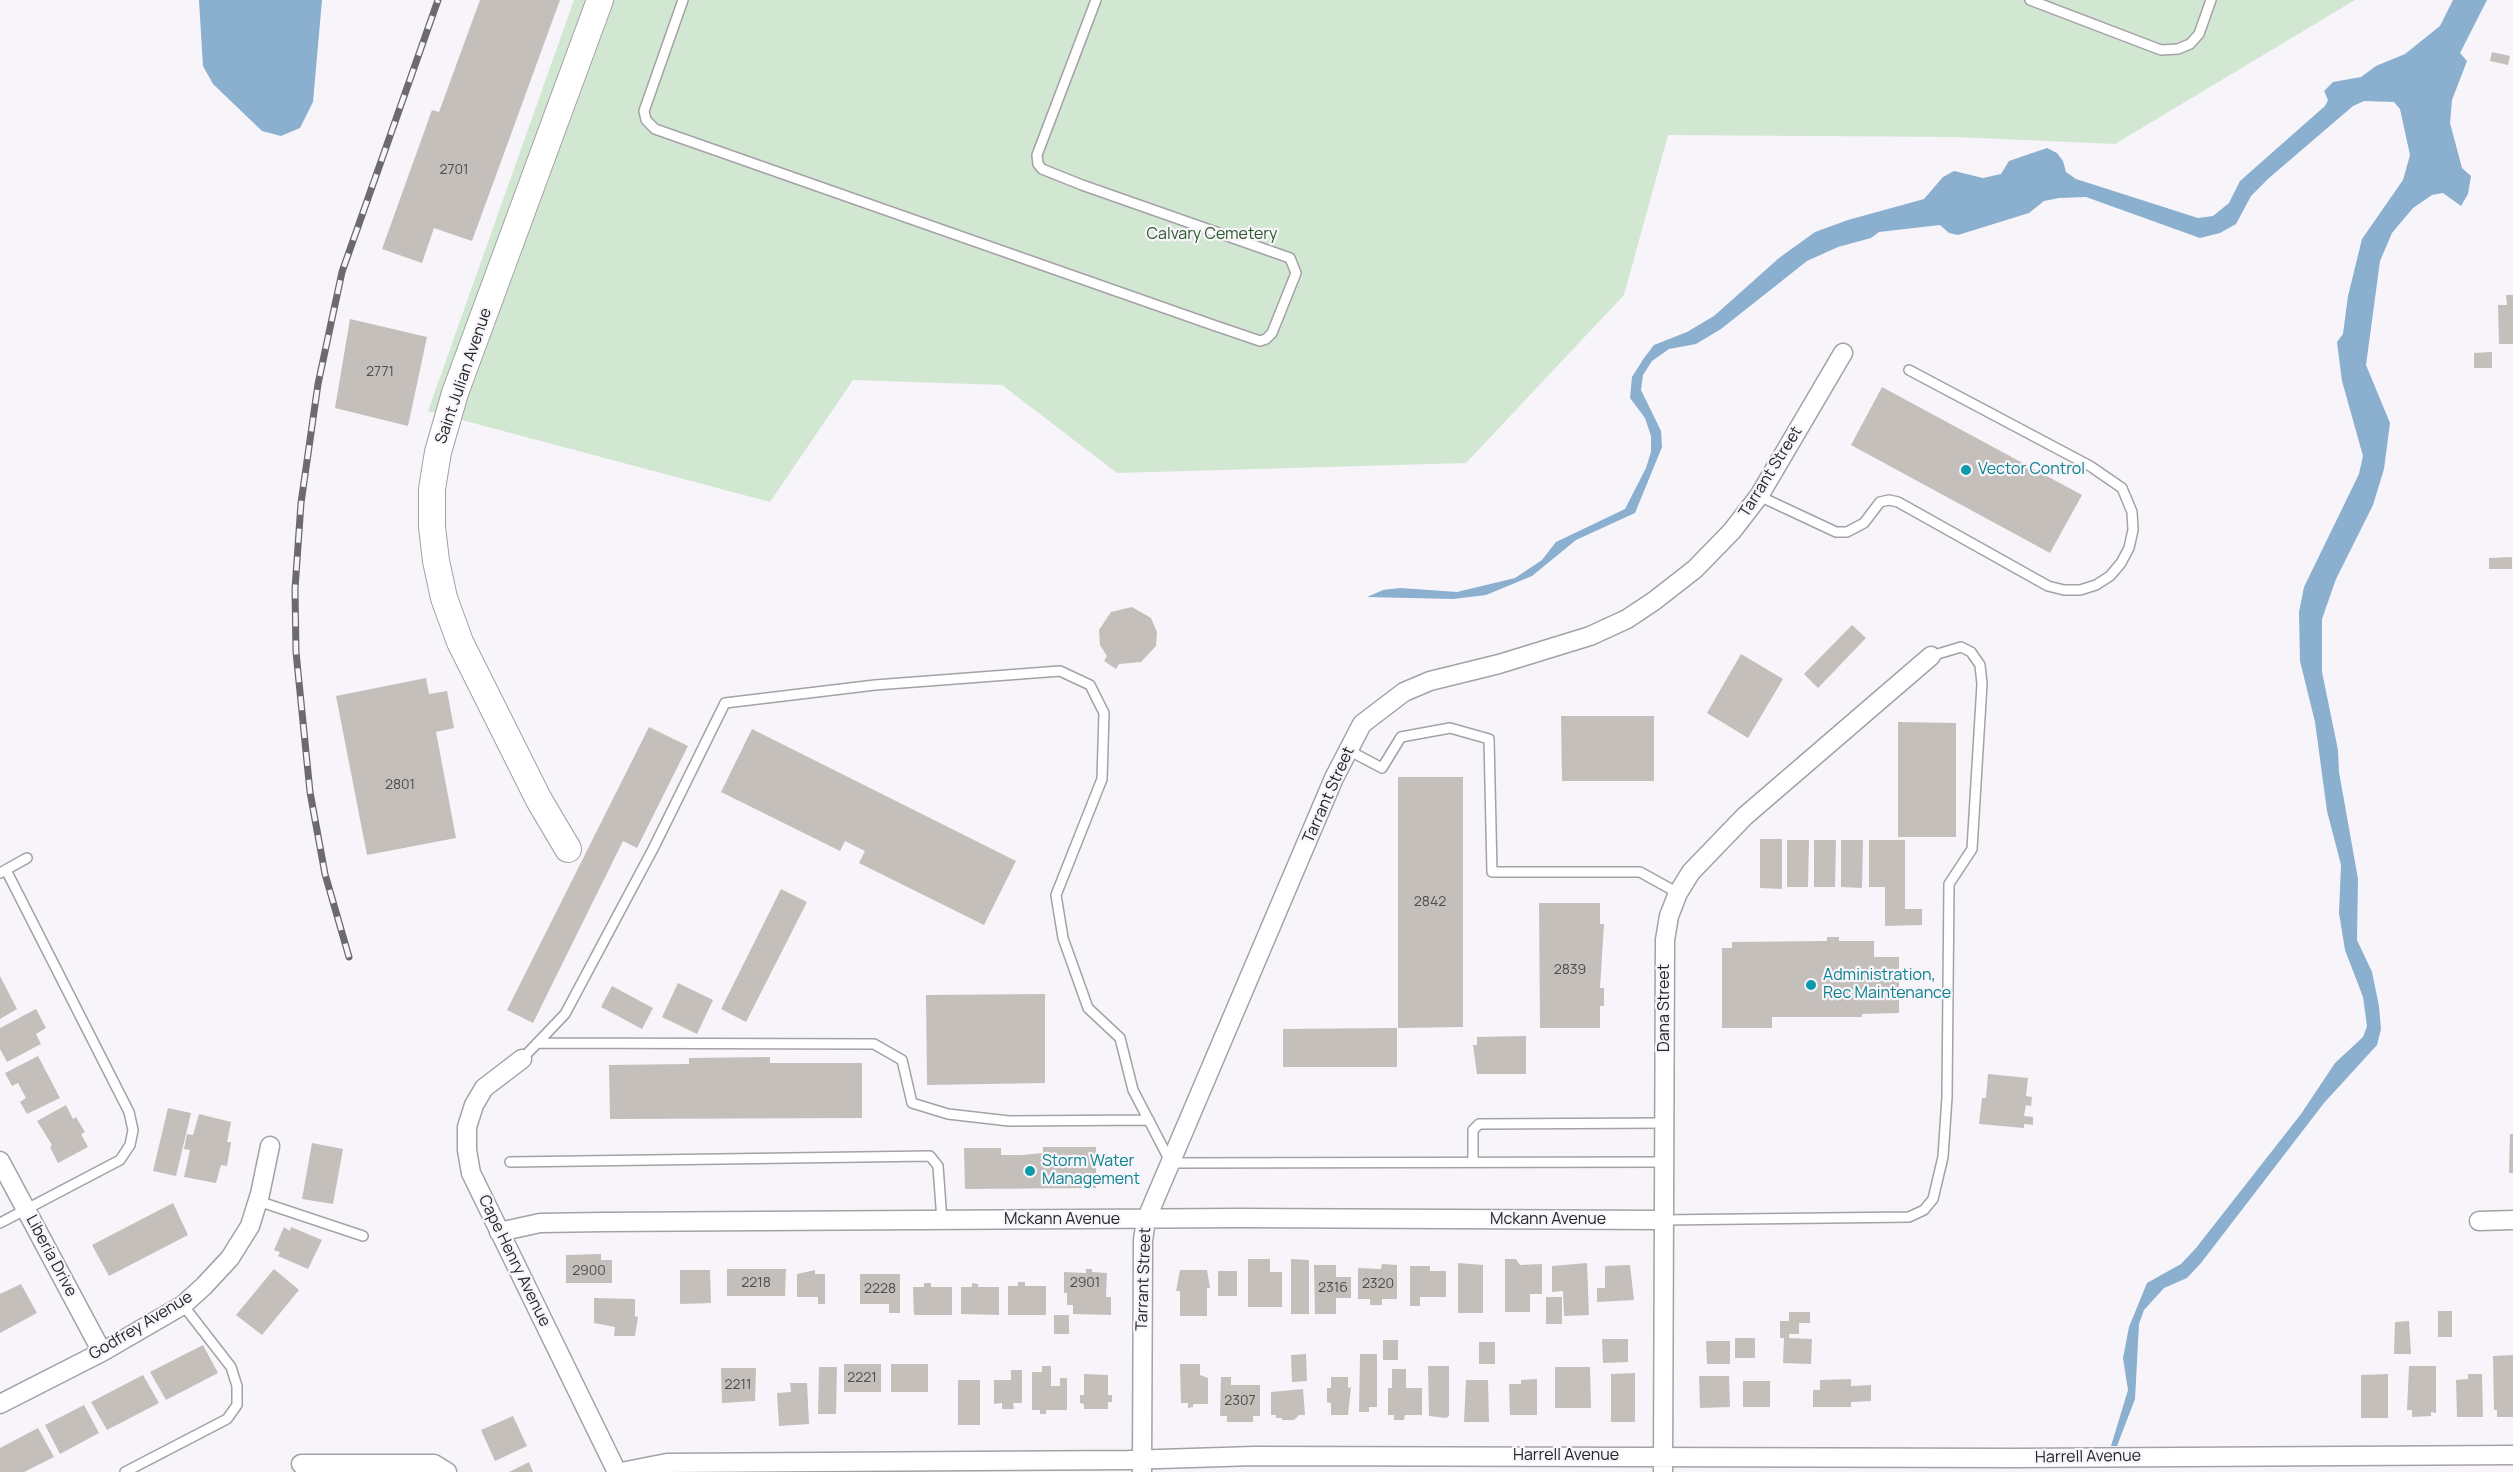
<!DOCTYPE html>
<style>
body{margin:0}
canvas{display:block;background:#f7f4fa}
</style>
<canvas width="2513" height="1472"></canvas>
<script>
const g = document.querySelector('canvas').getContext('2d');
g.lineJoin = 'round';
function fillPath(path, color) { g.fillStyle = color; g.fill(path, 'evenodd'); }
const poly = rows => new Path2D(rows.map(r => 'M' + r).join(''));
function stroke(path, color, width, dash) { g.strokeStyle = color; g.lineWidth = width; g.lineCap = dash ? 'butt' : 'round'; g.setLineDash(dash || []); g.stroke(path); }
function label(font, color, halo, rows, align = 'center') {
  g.font = font + ' Manrope,sans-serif'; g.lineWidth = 4.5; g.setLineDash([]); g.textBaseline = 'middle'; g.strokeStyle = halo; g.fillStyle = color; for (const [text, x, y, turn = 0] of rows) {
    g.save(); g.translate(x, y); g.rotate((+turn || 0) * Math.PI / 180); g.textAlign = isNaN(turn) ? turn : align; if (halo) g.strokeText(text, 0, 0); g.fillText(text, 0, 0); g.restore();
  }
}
fillPath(poly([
 [574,0,2355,0,2115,144,1955,137,1668,135,1624,295,1466,463,1117,473,1002,385,853,380,770,502,428,411]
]), '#d2e7d1');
fillPath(poly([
 [199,0,322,0,313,102,300,128,281,136,262,131,213,84,203,66],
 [2453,0,2487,0,2460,53,2467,61,2452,100,2450,123,2462,168,2471,176,2468,194,2461,206,2443,193,2432,195,2413,208,2392,233,2380,261,2366,365,2390,423,2384,469,2373,505,2336,579,2322,619,2322,672,2338,750,2339,772,2358,879,2357,940,2372,972,2379,1006,2381,1029,2377,1045,2324,1103,2201,1263,2187,1278,2164,1288,2144,1310,2139,1324,2135,1399,2117,1446,2111,1446,2128,1390,2123,1358,2129,1327,2147,1283,2181,1264,2196,1248,2301,1114,2335,1063,2363,1037,2367,1026,2363,997,2345,950,2339,913,2341,865,2327,811,2315,722,2300,661,2299,612,2304,587,2359,474,2363,456,2342,381,2337,342,2343,334,2348,296,2362,239,2403,180,2410,155,2400,109,2394,102,2364,101,2353,106,2269,178,2251,196,2236,224,2220,233,2200,238,2086,197,2059,198,2044,201,2029,213,1958,235,1949,233,1940,225,1879,232,1871,238,1838,247,1807,261,1721,329,1696,344,1669,349,1652,361,1643,375,1641,390,1661,431,1662,447,1635,513,1576,540,1532,576,1486,595,1453,599,1367,597,1383,590,1400,588,1457,592,1515,578,1542,560,1556,542,1625,509,1646,468,1651,452,1651,436,1645,418,1630,398,1632,377,1644,358,1654,345,1687,332,1714,316,1779,258,1815,232,1848,220,1924,199,1943,177,1954,171,1983,178,2001,174,2009,161,2047,148,2057,153,2063,161,2066,172,2076,179,2198,218,2213,216,2229,203,2240,181,2325,106,2328,100,2324,91,2333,82,2361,77,2376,66,2405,54,2440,26]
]), '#8aafcf');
fillPath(poly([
 [480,0,560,0,472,241,434,228,422,263,382,249,432,110,439,112],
 [2492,52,2510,56,2508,65,2490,61],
 [2506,295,2513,295,2513,344,2499,344,2498,305,2507,305],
 [350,319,427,337,408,426,335,408],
 [2492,352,2492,368,2474,368,2474,353],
 [1882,387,2082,495,2050,553,1851,445],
 [2512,557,2512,569,2489,569,2489,558],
 [1132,607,1151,618,1157,632,1156,646,1141,662,1119,664,1116,669,1104,661,1107,656,1100,645,1099,630,1111,612],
 [1852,625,1866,638,1818,688,1804,674],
 [1741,654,1783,679,1748,738,1707,713],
 [426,678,429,694,447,691,454,728,436,732,456,838,367,855,336,696],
 [1561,716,1654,716,1654,781,1562,781],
 [1898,722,1956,723,1956,837,1898,837],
 [649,727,688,746,637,848,623,841,533,1023,507,1010],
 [752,729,1016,861,984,925,859,863,865,851,845,841,840,851,721,792],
 [1398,777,1463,777,1463,1027,1398,1028],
 [1760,839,1782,839,1782,889,1760,888],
 [1787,840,1809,840,1808,887,1787,887],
 [1814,840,1836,840,1835,887,1814,887],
 [1841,840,1863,840,1862,888,1841,887],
 [1869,840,1905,840,1905,909,1922,909,1922,925,1885,926,1885,887,1869,887],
 [781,889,807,902,746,1022,721,1009],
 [1539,903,1600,903,1600,924,1604,924,1600,988,1604,988,1604,1006,1600,1006,1600,1028,1540,1028],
 [1827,937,1839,937,1839,941,1874,941,1874,957,1899,957,1899,1013,1862,1014,1862,1017,1772,1017,1772,1028,1722,1028,1722,948,1732,948,1732,942,1827,941],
 [0,976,17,1009,0,1019],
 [678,983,713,1000,697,1034,662,1017],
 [612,986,653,1008,642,1029,601,1007],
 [1045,994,1045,1083,927,1085,926,995],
 [36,1009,46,1028,36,1034,41,1044,7,1062,0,1049,0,1028],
 [1397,1028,1397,1067,1283,1067,1283,1029],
 [1526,1036,1526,1074,1477,1074,1473,1045,1477,1045,1477,1037],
 [38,1056,60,1098,27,1114,20,1102,26,1098,18,1083,12,1086,5,1073],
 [770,1057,770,1063,862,1063,862,1118,610,1119,609,1065,689,1064,689,1058],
 [1988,1074,2028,1078,2026,1096,2032,1097,2031,1106,2026,1105,2024,1116,2033,1117,2033,1125,2024,1124,2024,1128,1979,1124,1982,1098,1986,1098],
 [66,1105,73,1119,76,1117,85,1132,81,1134,88,1147,58,1163,50,1147,52,1145,37,1121],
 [168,1108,191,1113,176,1176,153,1171],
 [199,1114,231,1122,227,1142,231,1142,227,1166,221,1165,216,1183,184,1177,190,1150,184,1149,187,1134,193,1135],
 [2510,1134,2513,1134,2513,1173,2509,1173],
 [312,1143,343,1149,333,1204,302,1199],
 [1043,1147,1096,1147,1096,1188,965,1189,964,1148,1001,1148,1001,1155,1022,1155,1043,1153],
 [173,1203,188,1235,109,1276,92,1245],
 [284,1227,290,1231,291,1227,322,1240,308,1269,278,1256,280,1252,274,1250],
 [601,1254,601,1260,612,1260,612,1283,566,1283,566,1255],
 [1248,1259,1270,1259,1270,1272,1282,1272,1282,1307,1248,1307],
 [1291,1259,1309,1260,1309,1314,1291,1314],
 [1505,1259,1516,1259,1520,1265,1542,1264,1542,1294,1530,1294,1530,1312,1505,1312],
 [1458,1263,1483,1265,1483,1313,1458,1313],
 [1587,1263,1589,1315,1564,1316,1563,1291,1552,1292,1552,1266],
 [1382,1264,1397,1265,1397,1299,1382,1299,1382,1305,1370,1305,1370,1299,1358,1299,1358,1268,1381,1269],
 [1314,1265,1336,1265,1336,1277,1351,1277,1351,1298,1336,1298,1336,1314,1315,1314],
 [1630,1265,1634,1300,1597,1302,1597,1288,1605,1288,1605,1266],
 [1410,1266,1430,1266,1430,1271,1446,1271,1446,1297,1420,1297,1420,1306,1410,1306],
 [274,1269,299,1290,262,1335,236,1315],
 [727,1269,786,1269,785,1296,727,1296],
 [1086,1269,1092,1269,1092,1272,1107,1273,1106,1297,1111,1297,1111,1315,1073,1314,1073,1305,1067,1305,1067,1293,1064,1293,1064,1272,1086,1273],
 [680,1270,710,1270,711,1303,680,1304],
 [815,1270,815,1274,825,1274,825,1304,818,1304,818,1297,797,1297,797,1274],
 [1180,1270,1207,1270,1210,1288,1207,1288,1207,1316,1180,1316,1180,1291,1176,1291],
 [1218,1271,1237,1271,1237,1296,1218,1296],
 [860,1274,900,1274,900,1313,889,1313,889,1304,860,1304],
 [1018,1282,1025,1282,1025,1286,1046,1286,1046,1315,1008,1315,1008,1286,1018,1286],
 [924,1283,931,1283,931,1287,952,1287,952,1315,914,1315,913,1287,924,1287],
 [972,1283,978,1284,978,1287,999,1287,999,1315,961,1314,961,1287,972,1287],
 [21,1284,37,1313,0,1333,0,1294],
 [1546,1297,1562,1297,1562,1324,1546,1324],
 [594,1298,635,1299,635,1316,638,1317,635,1336,614,1336,615,1327,594,1323],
 [2438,1311,2452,1311,2452,1337,2438,1337],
 [1789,1312,1810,1312,1810,1323,1799,1323,1799,1334,1789,1334,1789,1338,1812,1339,1811,1364,1783,1363,1784,1338,1780,1338,1780,1321,1789,1321],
 [1054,1315,1069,1315,1069,1334,1054,1334],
 [2409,1321,2411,1354,2394,1354,2395,1322],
 [1735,1338,1755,1338,1755,1358,1735,1358],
 [1602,1339,1628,1339,1628,1362,1603,1363],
 [1383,1340,1398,1340,1398,1360,1383,1360],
 [1706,1341,1730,1341,1730,1364,1707,1364],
 [1479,1342,1495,1342,1495,1364,1479,1364],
 [203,1345,218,1373,166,1400,150,1372],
 [1306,1354,1307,1381,1292,1382,1291,1355],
 [1360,1354,1377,1354,1377,1407,1369,1407,1369,1412,1359,1412],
 [2513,1355,2513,1417,2497,1417,2497,1410,2494,1410,2493,1356],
 [844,1364,881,1364,881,1392,844,1392],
 [891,1364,928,1364,928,1392,891,1392],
 [1180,1364,1200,1364,1200,1375,1208,1378,1208,1404,1193,1404,1193,1407,1188,1408,1188,1403,1181,1403],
 [1042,1366,1051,1366,1051,1386,1060,1386,1060,1378,1067,1378,1067,1410,1046,1410,1046,1414,1040,1414,1040,1410,1032,1410,1032,1372,1042,1372],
 [1428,1366,1449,1366,1449,1416,1446,1418,1429,1416],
 [2409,1366,2436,1366,2436,1413,2431,1412,2431,1416,2412,1417,2412,1410,2407,1410],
 [819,1367,837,1367,836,1414,818,1414],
 [1555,1367,1590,1367,1591,1408,1555,1408],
 [721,1368,756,1368,755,1401,722,1403],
 [1392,1369,1406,1369,1406,1388,1422,1388,1422,1415,1405,1415,1404,1420,1394,1420,1394,1415,1388,1415,1388,1388,1392,1388],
 [1011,1370,1022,1370,1022,1403,1013,1403,1014,1409,1002,1409,1002,1403,994,1404,994,1380,1011,1380],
 [1635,1373,1635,1422,1611,1422,1611,1374],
 [1084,1374,1108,1375,1108,1395,1112,1395,1112,1402,1108,1402,1108,1409,1084,1409,1084,1404,1080,1403,1080,1395,1084,1395],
 [2388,1374,2388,1418,2361,1418,2361,1375],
 [2468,1374,2482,1374,2483,1417,2457,1417,2456,1380,2468,1379],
 [143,1375,159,1403,107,1430,91,1402],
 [1699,1376,1729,1376,1730,1407,1700,1408],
 [1221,1377,1231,1377,1231,1385,1260,1385,1260,1416,1253,1416,1253,1422,1227,1422,1227,1416,1220,1416],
 [1331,1377,1348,1377,1348,1388,1351,1387,1348,1415,1331,1415,1331,1403,1327,1402,1327,1388,1331,1388],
 [1537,1379,1537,1415,1510,1415,1509,1384,1521,1384,1521,1380],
 [1851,1379,1851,1386,1871,1385,1871,1401,1851,1402,1851,1407,1813,1407,1813,1390,1820,1390,1820,1380],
 [958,1380,980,1380,980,1425,958,1425],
 [1466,1380,1488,1380,1489,1422,1464,1422],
 [1743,1381,1770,1381,1770,1407,1743,1407],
 [790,1383,807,1383,809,1424,779,1426,777,1393,791,1392],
 [1303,1389,1305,1415,1299,1415,1294,1420,1282,1420,1282,1418,1276,1418,1276,1415,1271,1415,1271,1392],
 [84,1405,99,1433,60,1454,45,1425],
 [513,1416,527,1446,495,1461,481,1430],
 [38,1428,54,1457,24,1472,0,1472,0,1448],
 [529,1462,533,1472,509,1472]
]), '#c5bfbc');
const lane = poly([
 [683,0,644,111,646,120,655,129,1213,325,1260,341,1266,339,1272,333,1296,273,1290,258,1082,185,1042,169,1038,164,1037,155,1096,0],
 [2030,0,2161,50,2178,49,2190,44,2199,34,2211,0],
 [1759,496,1836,532,1847,532,1864,523,1880,502,1889,500,1898,502,2048,586,2064,590,2080,590,2096,585,2110,576,2121,563,2129,548,2133,530,2132,512,2122,488,2090,466,1909,370],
 [1348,750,1382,768,1401,737,1450,728,1489,739,1492,872,1640,872,1678,893],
 [0,873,27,858],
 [537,1043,874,1044,902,1060,912,1103,948,1114,1009,1121,1149,1120],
 [522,1059,565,1014,653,849,725,703,875,685,1060,671,1090,685,1104,713,1102,779,1056,895,1063,938,1088,1008,1120,1038,1133,1090,1171,1163,1663,1162],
 [510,1162,930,1156,938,1166,942,1221],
 [1473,1162,1473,1130,1479,1124,1664,1123],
 [258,1201,363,1236],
 [1662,1220,1909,1217,1924,1210,1933,1199,1943,1157,1947,1097,1949,884,1972,849,1982,684,1980,665,1971,652,1961,647,1931,656],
 [0,1223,120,1160,130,1145,133,1130,129,1112,6,870],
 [125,1472,227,1419,237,1405,237,1386,231,1367,183,1305]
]);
const street = poly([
 [522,1059,484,1088,474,1105,467,1127,467,1150,471,1173,617,1472],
 [0,1161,102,1352],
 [2479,1221,2513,1220],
 [499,1232,540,1223,603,1222,1238,1218,1662,1220],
 [0,1404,102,1352,183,1305,204,1286,230,1258,250,1226,260,1194,270,1146],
 [301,1464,434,1464,447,1472],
 [621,1472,667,1463,1128,1460,1254,1456,2015,1458,2513,1455],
 [1142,1472,1143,1240,1146,1220,1334,778,1362,724,1404,692,1430,681,1499,664,1590,636,1627,619,1654,601,1695,569,1732,531,1759,496,1843,353],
 [1663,1472,1665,940,1669,916,1678,893,1691,872,1745,816,1931,656]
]);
const secondary = poly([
 [568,849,539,800,460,642,444,598,436,561,432,527,432,489,438,452,455,393,600,0]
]);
stroke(lane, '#a4a1a7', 12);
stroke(street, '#a4a1a7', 21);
stroke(secondary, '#a4a1a7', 28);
stroke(lane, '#fff', 9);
stroke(street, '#fff', 18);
stroke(secondary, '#fff', 26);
const rail = poly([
 [349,957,325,874,310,792,296,652,295,589,301,503,318,384,342,272,438,0]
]);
stroke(rail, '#6c6a6e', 7);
stroke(rail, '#f7f4fa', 4.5, [14]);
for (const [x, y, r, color] of [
 [1966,470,6,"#0f9aa8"],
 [1811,985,6,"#0f9aa8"],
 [1030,1171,6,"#0f9aa8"]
]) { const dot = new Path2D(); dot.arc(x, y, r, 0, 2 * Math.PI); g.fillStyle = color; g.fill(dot); stroke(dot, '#f7f4fa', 2); }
label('14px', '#4e4c4c', null, [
 ["2701",454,170],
 ["2771",380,372],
 ["2801",400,785],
 ["2842",1430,902],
 ["2839",1570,970],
 ["2900",589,1271],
 ["2218",756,1283],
 ["2901",1085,1283],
 ["2320",1378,1284],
 ["2316",1333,1288],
 ["2228",880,1289],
 ["2221",862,1378],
 ["2211",738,1385],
 ["2307",1240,1401]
]);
label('16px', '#2b592a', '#f7f4fa', [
 ["Calvary Cemetery",1212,235]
]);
label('16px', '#262527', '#f7f4fa', [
 ["Saint Julian Avenue",464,376,-71],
 ["Tarrant Street",1771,472,-58],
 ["Tarrant Street",1329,795,-66],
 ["Dana Street",1665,1008,-90],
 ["Mckann Avenue",1062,1220],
 ["Mckann Avenue",1548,1220],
 ["Liberia Drive",51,1256,62],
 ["Cape Henry Avenue",514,1261,64],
 ["Tarrant Street",1144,1279,-88],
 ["Godfrey Avenue",141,1326,-31],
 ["Harrell Avenue",1566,1456],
 ["Harrell Avenue",2088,1457,-1]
]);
label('16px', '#0d838f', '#f7f4fa', [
 ["Vector Control",1978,470],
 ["Administration,",1823,976],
 ["Rec Maintenance",1823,994],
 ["Storm Water",1042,1162],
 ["Management",1042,1180]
], 'left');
</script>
